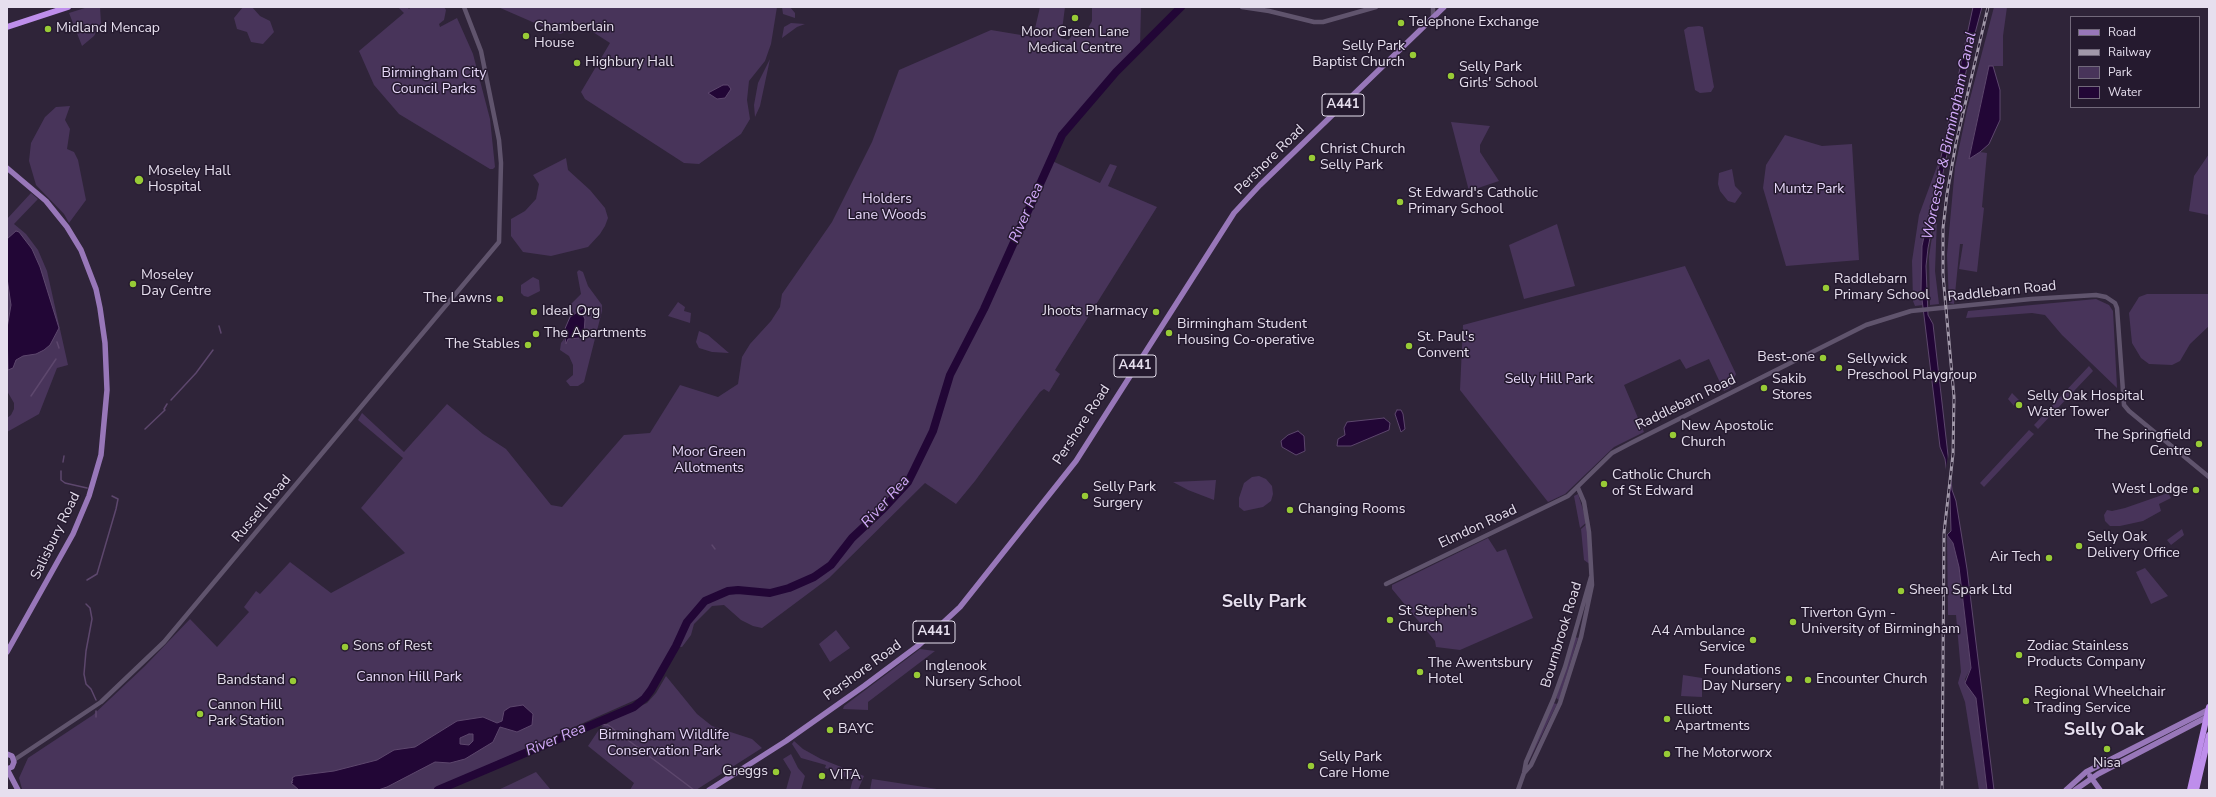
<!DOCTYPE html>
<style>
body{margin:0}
#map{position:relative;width:2216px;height:797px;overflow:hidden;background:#2f2439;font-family:"Nunito Sans",sans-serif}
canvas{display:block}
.frame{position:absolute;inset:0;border:8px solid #e6dfee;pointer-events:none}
.legend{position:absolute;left:2070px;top:16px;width:130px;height:92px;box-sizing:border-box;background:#251a2f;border:1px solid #72697b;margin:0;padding:5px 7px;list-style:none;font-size:12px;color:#e6dfee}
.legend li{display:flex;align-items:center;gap:8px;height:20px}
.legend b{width:20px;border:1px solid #72697b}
</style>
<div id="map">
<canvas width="2216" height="797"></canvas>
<div class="frame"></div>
<ul class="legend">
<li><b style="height:5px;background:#9877b9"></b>Road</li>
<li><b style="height:5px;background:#a198a9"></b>Railway</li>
<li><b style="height:11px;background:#48345a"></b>Park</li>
<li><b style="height:11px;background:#220636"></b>Water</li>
</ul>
</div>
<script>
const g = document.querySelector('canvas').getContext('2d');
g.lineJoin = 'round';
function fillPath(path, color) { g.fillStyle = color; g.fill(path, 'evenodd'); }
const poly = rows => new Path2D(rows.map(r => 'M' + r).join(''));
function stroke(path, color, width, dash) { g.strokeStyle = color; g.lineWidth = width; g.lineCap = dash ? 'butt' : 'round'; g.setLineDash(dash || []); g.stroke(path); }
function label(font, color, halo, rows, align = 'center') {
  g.font = font + ' "Nunito Sans",sans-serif'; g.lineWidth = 3; g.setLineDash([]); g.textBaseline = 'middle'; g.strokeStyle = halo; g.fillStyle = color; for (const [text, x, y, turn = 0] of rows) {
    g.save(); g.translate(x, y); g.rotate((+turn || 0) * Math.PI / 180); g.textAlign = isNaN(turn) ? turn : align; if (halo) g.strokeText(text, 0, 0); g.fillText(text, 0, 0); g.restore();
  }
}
fillPath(poly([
 [88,7,100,7,101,23,94,36,82,46,69,13],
 [243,7,252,7,260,16,270,21,274,32,263,44,251,42,247,32,237,29,234,18],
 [398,7,407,7,409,9,411,7,444,7,446,10,444,20,439,24,440,27,457,18,473,54,490,119,495,167,493,169,490,169,399,114,374,85,359,51,404,13],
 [498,7,777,7,771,44,765,61,749,81,747,100,750,119,741,134,699,164,684,163,585,99,581,92,610,43,582,25,560,34],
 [782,7,790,7,795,13,795,18,783,14],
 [1040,7,1065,7,1061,38,1068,40,1073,35,1080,37,1087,30,1092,21,1092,7,1141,7,1140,48,1116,72,1062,135,1050,160,1100,183,1110,164,1117,166,1108,186,1157,207,1060,362,1055,370,1060,374,1049,392,1044,389,1040,392,975,481,956,504,925,483,829,578,762,628,753,626,741,620,724,605,712,606,694,624,691,635,682,647,674,646,650,690,642,697,432,790,22,789,19,778,28,758,93,715,145,666,190,619,217,647,249,612,244,607,256,591,260,594,290,562,331,593,405,553,361,508,403,458,358,420,362,413,404,452,447,404,483,434,506,449,551,505,562,507,624,435,650,433,680,385,718,397,738,384,742,357,750,344,771,321,780,307,782,294,832,222,872,142,899,70,991,30,1033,37],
 [1994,7,2007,7,2003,36,2003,66,1989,66,1969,158,1980,152,1987,153,1982,207,1984,208,1977,272,1959,269,1963,244,1960,244,1954,304,1949,303,1947,255,1955,167,1967,110],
 [791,23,805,24,797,27,782,38,784,27],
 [1699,26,1703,27,1714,87,1711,92,1700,93,1695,90,1684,30,1688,27],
 [770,59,760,106,755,117,754,105,758,83],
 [70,106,65,120,70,129,67,149,74,152,78,160,86,200,69,223,64,214,36,185,29,161,31,143,45,117,56,107],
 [1451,122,1490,126,1480,145,1480,152,1499,181,1469,191],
 [1785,135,1822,146,1852,144,1859,260,1786,266,1763,188,1766,165],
 [2209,154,2209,215,2189,211,2194,176],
 [566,158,568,170,590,190,605,208,608,218,605,226,600,234,588,247,551,256,523,252,511,236,511,219,525,211,536,199,539,184,533,175],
 [1940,158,1922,246,1923,305,1915,306,1913,301,1912,261,1919,215],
 [1732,169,1735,186,1742,193,1735,203,1728,201,1720,191,1718,184,1719,173],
 [31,193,38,199,14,224,26,234,38,250,47,271,68,365,57,368,39,414,7,432,7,418,11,415,14,409,14,403,7,391,7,219],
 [1935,218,1937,219,1935,271,1939,304,1930,305,1929,256],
 [1557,224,1575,286,1524,299,1509,245],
 [1685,266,1736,374,1730,388,1724,391,1709,359,1686,369,1680,359,1624,385,1644,432,1614,447,1565,494,1548,502,1460,390,1463,325],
 [579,270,583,272,588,286,602,305,602,311,584,382,578,386,570,386,566,381,573,375,573,365,569,356,560,350,561,343,564,339,566,344,568,339,573,339,586,308,585,306,570,317,567,308,581,294,577,272],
 [533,277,539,280,540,291,528,297,524,296,521,293,521,285],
 [2147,294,2209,294,2209,326,2190,344,2180,361,2172,365,2149,364,2141,358,2132,343,2129,313,2139,297],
 [2096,299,2109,305,2113,311,2117,388,2062,335,2045,315,2032,313,1966,318,1968,311],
 [678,302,685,307,684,311,691,313,690,323,668,316],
 [699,331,708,335,729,353,712,352,699,348,696,342],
 [2089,366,2093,371,2038,429,2034,425],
 [2012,393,2019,400,2014,406,2008,399],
 [2029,430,2034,434,1984,487,1980,483],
 [1259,476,1266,479,1272,486,1273,494,1271,501,1263,507,1244,511,1239,507,1239,498,1244,483,1252,477],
 [1216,480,1214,500,1188,490,1173,482],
 [2168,493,2171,498,2159,504,2161,511,2143,521,2120,526,2110,526,2105,521,2104,515,2107,510,2112,511,2125,508],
 [1578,494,1587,522,1580,528,1574,496],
 [1588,523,1591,565,1584,560,1581,529],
 [2182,529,2184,535,2171,545,2167,540],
 [1947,535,1953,543,1959,567,1971,668,1965,679,1966,685,1971,688,1976,698,1987,790,1979,790,1965,702,1958,683,1961,672,1956,615,1948,615],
 [1488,538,1497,552,1506,549,1533,618,1460,650,1436,647,1435,641,1392,589,1392,585],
 [2145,568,2168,596,2151,604,2136,572],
 [836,630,850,648,830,662,819,644],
 [1575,637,1578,638,1559,700,1556,698],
 [920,649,935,651,868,702,868,710,843,709,844,706],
 [1683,675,1702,678,1702,697,1681,696],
 [666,676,697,714,712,726,752,739,762,748,696,790,630,790,634,783,588,746,600,728,619,716,647,703,656,693],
 [1553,703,1557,704,1527,765],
 [794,741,803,749,821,759,864,776,858,790,850,790,853,779,834,774,835,771,825,768,826,765,801,758,792,744],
 [791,754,798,768,805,776,801,790,786,790,791,772,783,759],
 [536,772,551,790,498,790,511,784],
 [872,779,937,789,870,790]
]), '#48345a');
const water = poly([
 [1973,7,1982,7,1974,37,1971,40,1972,46,1945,163,1928,248,1926,266,1928,315,1933,324,1952,490,1956,501,1967,569,1994,790,1987,790,1976,698,1965,683,1971,668,1959,567,1953,543,1947,535,1951,531,1950,496,1945,459,1940,447,1921,291,1922,246,1973,7],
 [1989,66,1993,66,2000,90,2000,120,1989,144,1980,152,1969,159,1989,66],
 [723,85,728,85,731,89,725,98,717,99,708,93,723,85],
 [16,231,19,232,32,249,40,267,59,328,50,345,44,350,36,354,23,356,16,360,13,368,8,370,7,328,11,305,7,278,7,239,16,231],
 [586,306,583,315,585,319,584,333,579,338,568,339,566,344,564,331,570,317,586,306],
 [1397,410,1401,410,1403,414,1405,429,1401,432,1395,414,1397,410],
 [1384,418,1390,423,1389,430,1351,446,1337,446,1338,439,1345,435,1344,428,1347,422,1384,418],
 [1298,431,1304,436,1305,451,1296,455,1282,447,1281,441,1288,435,1298,431],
 [523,705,533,714,532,725,517,732,500,727,493,742,465,759,450,763,435,762,387,787,378,790,299,790,291,783,293,782,291,782,293,780,292,778,295,776,334,771,377,760,394,750,415,747,457,721,483,717,497,723,502,721,504,711,510,707,523,705],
 [469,734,473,734,473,741,469,745,460,744,460,738,469,734]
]);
fillPath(water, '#220636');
stroke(water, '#5d476d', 1);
fillPath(poly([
 [1948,454,1952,473,1948,505,1945,475]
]), '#2f2439');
stroke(poly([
 [219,326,221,333],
 [57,342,59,348],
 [31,396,56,359],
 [171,400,196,373,213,350],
 [145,429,165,410,164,409,167,404],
 [63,462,64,456],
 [61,471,61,480,65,483,87,488],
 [712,545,715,549],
 [87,580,97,574,116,509,118,499,112,496],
 [86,604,90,608,92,619,86,651,84,674,86,684,91,689,96,700],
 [96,717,96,711],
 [592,724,608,725,694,790]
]), '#5d476d', 1.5);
stroke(poly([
 [438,790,634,707,645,698,651,690,676,646,687,622,705,601,728,591,738,590,770,593,789,588,814,577,831,565,852,538,884,508,908,482,914,470,933,431,950,375,984,309,1062,135,1116,72,1181,7]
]), '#220636', 8);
stroke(poly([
 [1242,7,1269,11,1314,22,1323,22,1376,7],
 [1433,7,1433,18],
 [1386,584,1568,496,1612,453,1631,443,1866,325,1911,311,2031,299,2096,295,2106,297,2115,303,2117,308,2124,405,2129,411,2209,477],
 [14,760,101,702,164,642,499,242,501,163,499,140,481,51,464,7],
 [1524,773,1531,765,1560,703,1581,637,1592,585,1589,532,1584,502,1578,488],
 [1518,790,1524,773,1526,762,1553,700,1565,667,1591,577]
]), '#60546d', 4.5);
stroke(poly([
 [7,168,46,201,67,227,81,250,96,289,100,308,105,343,107,390,101,455,89,496,73,534,7,652],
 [7,754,12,756,14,762,12,767,7,769],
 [7,769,18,790],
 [2090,776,2100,790],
 [709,790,786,741,864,686,919,645,960,607,1076,461,1234,213,1260,185,1444,7],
 [2066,790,2086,772,2208,710],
 [2075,790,2098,774,2209,716]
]), '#9877b9', 5.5);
stroke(poly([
 [7,27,68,7],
 [2190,790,2209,707],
 [2196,790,2209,735]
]), '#be8eeb', 6);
const rail = poly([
 [1942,790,1944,533,1953,454,1954,397,1943,275,1943,228,1947,194,1956,143,1988,7]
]);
stroke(rail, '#a198a9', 3);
stroke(rail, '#251a2f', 1.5, [4.5]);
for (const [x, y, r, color] of [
 [1075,18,4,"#98cb36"],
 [1401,23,4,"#98cb36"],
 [48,29,4,"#98cb36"],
 [526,36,4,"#98cb36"],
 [1413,55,4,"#98cb36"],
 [577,63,4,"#98cb36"],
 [1451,76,4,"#98cb36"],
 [1312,158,4,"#98cb36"],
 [139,180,5,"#98cb36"],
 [1400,202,4,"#98cb36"],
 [133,284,4,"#98cb36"],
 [1826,288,4,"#98cb36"],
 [500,299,4,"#98cb36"],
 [534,312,4,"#98cb36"],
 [1156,312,4,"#98cb36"],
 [1169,333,4,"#98cb36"],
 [536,334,4,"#98cb36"],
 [528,345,4,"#98cb36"],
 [1409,346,4,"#98cb36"],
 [1823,358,4,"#98cb36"],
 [1839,368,4,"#98cb36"],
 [1764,388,4,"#98cb36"],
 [2019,405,4,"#98cb36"],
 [1673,435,4,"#98cb36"],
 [2199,444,4,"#98cb36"],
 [1604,484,4,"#98cb36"],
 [2196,490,4,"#98cb36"],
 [1085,496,4,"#98cb36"],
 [1290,510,4,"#98cb36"],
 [2079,546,4,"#98cb36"],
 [2049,558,4,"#98cb36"],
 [1901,591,4,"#98cb36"],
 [1390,620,4,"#98cb36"],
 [1793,622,4,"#98cb36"],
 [1753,640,4,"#98cb36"],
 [345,647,4,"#98cb36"],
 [2019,655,4,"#98cb36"],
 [1420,672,4,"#98cb36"],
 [917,675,4,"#98cb36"],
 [1789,679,4,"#98cb36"],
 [1808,680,4,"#98cb36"],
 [293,681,4,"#98cb36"],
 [2026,701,4,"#98cb36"],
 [200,714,4,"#98cb36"],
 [1667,719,4,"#98cb36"],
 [830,730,4,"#98cb36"],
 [2107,749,4,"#98cb36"],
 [1667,754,4,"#98cb36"],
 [1311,766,4,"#98cb36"],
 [776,772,4,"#98cb36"],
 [822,776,4,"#98cb36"]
]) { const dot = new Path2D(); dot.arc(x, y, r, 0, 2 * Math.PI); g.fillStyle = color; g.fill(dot); stroke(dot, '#251a2f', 1.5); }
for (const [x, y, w] of [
 [1343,105,42],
 [1135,366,42],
 [934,632,42]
]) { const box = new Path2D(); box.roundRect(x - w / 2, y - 11, w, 22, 3); g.fillStyle = '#251a2f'; g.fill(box); stroke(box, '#e6dfee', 1); }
label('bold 13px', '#e6dfee', null, [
 ["A441",1343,105],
 ["A441",1135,366],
 ["A441",934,632]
]);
label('14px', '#e6dfee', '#251a2f', [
 ["Telephone Exchange",1409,23],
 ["Chamberlain",534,28],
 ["House",534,44],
 ["Midland Mencap",56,29],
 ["Moor Green Lane",1075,33,"center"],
 ["Medical Centre",1075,49,"center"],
 ["Selly Park",1405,47,"right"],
 ["Baptist Church",1405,63,"right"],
 ["Highbury Hall",585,63],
 ["Selly Park",1459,68],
 ["Girls' School",1459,84],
 ["Christ Church",1320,150],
 ["Selly Park",1320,166],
 ["Moseley Hall",148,172],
 ["Hospital",148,188],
 ["St Edward's Catholic",1408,194],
 ["Primary School",1408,210],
 ["Moseley",141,276],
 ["Day Centre",141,292],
 ["Raddlebarn",1834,280],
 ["Primary School",1834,296],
 ["The Lawns",492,299,"right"],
 ["Ideal Org",542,312],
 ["Jhoots Pharmacy",1148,312,"right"],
 ["Birmingham Student",1177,325],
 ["Housing Co-operative",1177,341],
 ["The Apartments",544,334],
 ["St. Paul's",1417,338],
 ["Convent",1417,354],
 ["The Stables",520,345,"right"],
 ["Best-one",1815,358,"right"],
 ["Sellywick",1847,360],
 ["Preschool Playgroup",1847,376],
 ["Sakib",1772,380],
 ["Stores",1772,396],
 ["Selly Oak Hospital",2027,397],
 ["Water Tower",2027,413],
 ["New Apostolic",1681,427],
 ["Church",1681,443],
 ["The Springfield",2191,436,"right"],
 ["Centre",2191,452,"right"],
 ["Catholic Church",1612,476],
 ["of St Edward",1612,492],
 ["Selly Park",1093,488],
 ["Surgery",1093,504],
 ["West Lodge",2188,490,"right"],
 ["Changing Rooms",1298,510],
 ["Selly Oak",2087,538],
 ["Delivery Office",2087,554],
 ["Air Tech",2041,558,"right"],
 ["Sheen Spark Ltd",1909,591],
 ["St Stephen's",1398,612],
 ["Church",1398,628],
 ["Tiverton Gym -",1801,614],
 ["University of Birmingham",1801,630],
 ["A4 Ambulance",1745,632,"right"],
 ["Service",1745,648,"right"],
 ["Sons of Rest",353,647],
 ["Zodiac Stainless",2027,647],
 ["Products Company",2027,663],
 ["The Awentsbury",1428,664],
 ["Hotel",1428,680],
 ["Inglenook",925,667],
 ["Nursery School",925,683],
 ["Foundations",1781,671,"right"],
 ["Day Nursery",1781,687,"right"],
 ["Encounter Church",1816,680],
 ["Bandstand",285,681,"right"],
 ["Regional Wheelchair",2034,693],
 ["Trading Service",2034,709],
 ["Cannon Hill",208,706],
 ["Park Station",208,722],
 ["Elliott",1675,711],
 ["Apartments",1675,727],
 ["BAYC",838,730],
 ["The Motorworx",1675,754],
 ["Selly Park",1319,758],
 ["Care Home",1319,774],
 ["Nisa",2107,764,"center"],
 ["Greggs",768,772,"right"],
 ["VITA",830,776]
], 'left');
label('14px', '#e7d8f9', '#251a2f', [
 ["Birmingham City",434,74],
 ["Council Parks",434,90],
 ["Muntz Park",1809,190],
 ["Holders",887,200],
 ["Lane Woods",887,216],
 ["Selly Hill Park",1549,380],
 ["Moor Green",709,453],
 ["Allotments",709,469],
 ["Cannon Hill Park",409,678],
 ["Birmingham Wildlife",664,736],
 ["Conservation Park",664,752]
]);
label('14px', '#e6dfee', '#251a2f', [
 ["Pershore Road",1270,160,-45],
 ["Raddlebarn Road",2002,292,-6],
 ["Raddlebarn Road",1686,403,-26],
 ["Pershore Road",1082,425,-57],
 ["Russell Road",262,509,-50],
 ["Elmdon Road",1478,527,-25],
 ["Salisbury Road",56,536,-64],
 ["Bournbrook Road",1562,635,-73],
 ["Pershore Road",863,671,-36]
]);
label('italic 15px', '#d3aafb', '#251a2f', [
 ["Worcester & Birmingham Canal",1950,136,-78],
 ["River Rea",1027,213,-66],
 ["River Rea",886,502,-48],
 ["River Rea",556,740,-23]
]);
label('bold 18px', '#e6dfee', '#251a2f', [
 ["Selly Park",1264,603],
 ["Selly Oak",2104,731]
]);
</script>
